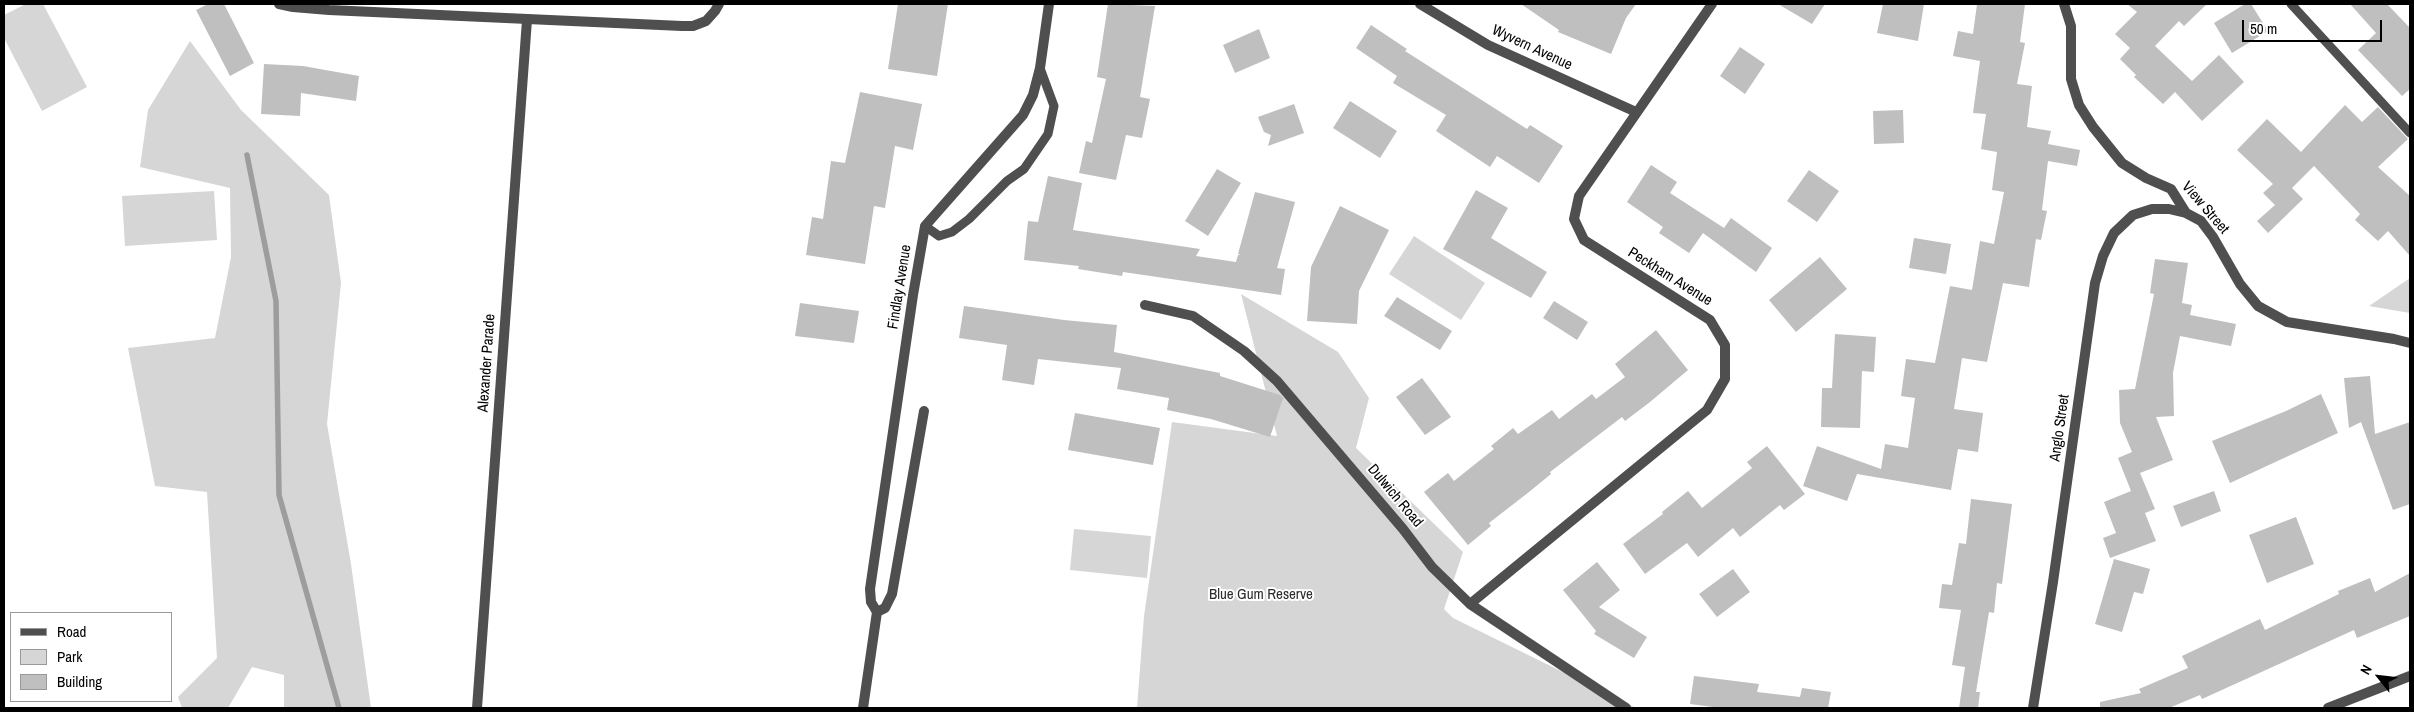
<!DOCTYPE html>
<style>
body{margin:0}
#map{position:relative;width:2414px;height:712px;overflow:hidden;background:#fff;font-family:"Archivo Narrow",sans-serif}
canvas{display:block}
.frame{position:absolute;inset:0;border:5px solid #000;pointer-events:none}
.legend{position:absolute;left:10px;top:612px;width:162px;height:90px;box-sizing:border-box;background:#fff;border:1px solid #999;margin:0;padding:6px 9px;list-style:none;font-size:15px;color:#000}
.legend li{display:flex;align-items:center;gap:10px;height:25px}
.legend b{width:25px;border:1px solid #999}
.north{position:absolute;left:2354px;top:652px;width:50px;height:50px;-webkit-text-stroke:4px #fff;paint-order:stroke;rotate:299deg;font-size:14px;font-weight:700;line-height:20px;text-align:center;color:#000}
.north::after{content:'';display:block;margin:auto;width:18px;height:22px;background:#000;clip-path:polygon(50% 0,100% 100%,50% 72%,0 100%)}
.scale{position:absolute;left:2242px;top:20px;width:140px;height:22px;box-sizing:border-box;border:2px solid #000;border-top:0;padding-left:6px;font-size:15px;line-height:18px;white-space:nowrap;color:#000;-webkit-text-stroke:4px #fff;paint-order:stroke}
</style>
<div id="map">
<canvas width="2414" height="712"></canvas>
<div class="frame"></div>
<ul class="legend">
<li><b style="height:6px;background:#4f4f4f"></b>Road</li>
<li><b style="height:14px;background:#d6d6d6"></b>Park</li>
<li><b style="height:14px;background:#bfbfbf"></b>Building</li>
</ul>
<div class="north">N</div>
<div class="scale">50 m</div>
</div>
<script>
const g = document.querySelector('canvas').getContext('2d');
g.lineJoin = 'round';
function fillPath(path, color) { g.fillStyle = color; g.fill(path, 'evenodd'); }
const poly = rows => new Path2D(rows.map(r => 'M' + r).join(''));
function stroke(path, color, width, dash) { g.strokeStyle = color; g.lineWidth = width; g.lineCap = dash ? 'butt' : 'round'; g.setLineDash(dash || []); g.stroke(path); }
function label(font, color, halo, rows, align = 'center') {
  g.font = font + ' "Archivo Narrow",sans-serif'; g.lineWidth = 4; g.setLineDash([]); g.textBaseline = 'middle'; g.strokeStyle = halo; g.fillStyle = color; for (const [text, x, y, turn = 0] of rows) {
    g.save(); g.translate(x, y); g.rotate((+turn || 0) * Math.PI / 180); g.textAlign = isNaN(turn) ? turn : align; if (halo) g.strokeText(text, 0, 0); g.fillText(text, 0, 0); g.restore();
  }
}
fillPath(poly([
 [26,4,43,4,87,87,42,111,4,38,4,15],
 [190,41,241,110,329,195,341,283,327,424,351,564,371,708,284,708,284,675,252,667,228,708,182,708,178,697,217,658,207,492,155,486,128,348,215,338,231,257,230,188,140,167,148,110],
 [214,191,217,240,125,246,122,196],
 [1414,236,1485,283,1461,320,1389,274],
 [2410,278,2410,313,2369,306],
 [1241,294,1338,352,1369,398,1356,448,1463,552,1444,609,1453,618,1636,708,1137,708,1144,616,1172,422,1277,436],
 [1074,529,1151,536,1147,578,1070,570]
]), '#d6d6d6');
stroke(poly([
 [247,155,276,301,279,495,339,708]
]), '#9d9d9d', 5.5);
fillPath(poly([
 [208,4,224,4,254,63,230,76,196,10],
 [898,4,948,4,937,76,888,69],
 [1108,4,1155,6,1140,97,1150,99,1142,138,1126,135,1116,180,1079,173,1086,141,1092,143,1106,79,1097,77],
 [1521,4,1636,4,1626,18,1611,54,1558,32,1559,30],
 [1778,4,1825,4,1812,24],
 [1883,4,1924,4,1918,41,1877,33],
 [1977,4,2025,4,2020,42,2025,43,2017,84,2032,86,2027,127,2051,131,2048,144,2080,150,2077,166,2048,161,2042,210,2047,211,2041,240,2036,239,2029,287,2003,283,1987,362,1962,358,1954,409,1983,413,1978,452,1958,449,1951,490,1857,474,1847,501,1803,486,1817,446,1881,469,1885,444,1908,448,1915,398,1901,396,1906,359,1935,363,1950,286,1972,290,1980,241,1994,244,2004,192,1992,190,1997,152,1981,149,1986,114,1973,113,1980,61,1953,56,1958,31,1973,34],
 [2127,4,2207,4,2184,26,2179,21,2155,46,2192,81,2219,55,2244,82,2202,121,2175,92,2163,104,2134,77,2136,75,2120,59,2130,48,2115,34,2137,12],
 [2245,4,2251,4,2268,31,2232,53,2214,23],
 [2350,4,2387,4,2410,28,2410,89,2402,96,2358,50,2376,33],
 [1371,25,1407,49,1405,51,1527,129,1530,125,1563,146,1539,183,1497,156,1490,167,1436,131,1446,115,1393,83,1397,76,1356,48],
 [1259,29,1270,58,1235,73,1223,45],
 [1740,47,1765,64,1745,94,1720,76],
 [264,64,303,66,359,76,356,101,301,93,300,116,261,114],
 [860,92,922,104,913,150,895,146,885,208,874,206,865,264,806,255,812,217,823,219,831,161,845,163],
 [1350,101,1397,131,1380,158,1333,128],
 [1294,104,1304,133,1268,146,1271,135,1264,132,1258,117],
 [2345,105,2362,122,2378,107,2408,139,2378,167,2410,196,2410,256,2388,231,2378,241,2355,220,2360,214,2314,166,2292,188,2303,199,2268,233,2257,221,2275,205,2263,193,2273,184,2237,150,2267,119,2301,152],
 [1903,110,1904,143,1874,144,1873,111],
 [1651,165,1677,182,1670,193,1724,228,1731,218,1772,248,1756,272,1703,233,1689,253,1659,233,1663,227,1627,202],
 [1217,169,1241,183,1208,236,1185,221],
 [1809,170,1839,191,1817,222,1787,201],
 [1048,176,1082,183,1073,230,1200,249,1196,256,1236,262,1238,255,1241,255,1238,254,1255,192,1295,202,1277,268,1285,269,1281,295,1123,272,1122,276,1078,269,1079,266,1024,260,1028,221,1038,222],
 [1476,190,1508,208,1491,238,1547,272,1531,298,1443,249],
 [1340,206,1389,230,1359,291,1357,324,1307,321,1311,267],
 [1914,238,1951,244,1946,274,1909,268],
 [1820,257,1847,289,1796,332,1769,300],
 [2155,259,2188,263,2182,303,2192,305,2190,315,2236,324,2231,346,2180,336,2173,373,2174,416,2156,417,2173,460,2140,473,2155,509,2145,513,2156,541,2110,558,2103,538,2116,533,2104,502,2131,491,2118,458,2132,452,2120,423,2119,390,2135,389,2154,294,2150,293],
 [1397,297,1452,331,1440,350,1384,316],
 [1554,301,1588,322,1577,340,1543,318],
 [800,303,859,311,854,343,795,336],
 [964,306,1064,320,1117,325,1114,352,1220,373,1220,376,1280,395,1283,398,1270,437,1211,419,1167,410,1169,398,1117,389,1121,368,1038,359,1034,385,1002,380,1007,345,959,338],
 [1656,330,1688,370,1650,402,1625,421,1622,417,1550,472,1551,474,1529,492,1489,523,1491,526,1468,545,1424,492,1448,473,1454,481,1494,449,1491,446,1513,428,1518,434,1552,410,1559,419,1592,394,1596,399,1625,377,1615,364],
 [1835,334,1876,337,1874,372,1862,371,1860,428,1821,427,1822,388,1832,388],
 [2370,376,2375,434,2410,422,2410,504,2393,510,2361,422,2349,428,2344,378],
 [1422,378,1451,417,1425,435,1396,397],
 [2321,394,2338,433,2230,483,2212,441,2286,411],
 [1075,413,1160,428,1153,465,1068,450],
 [1767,446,1805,494,1784,510,1780,505,1740,537,1733,528,1698,557,1687,543,1645,574,1623,544,1663,514,1662,512,1688,491,1702,508,1752,468,1747,462],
 [2214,491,2221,511,2181,527,2173,506],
 [1971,499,2012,504,2002,584,1997,583,1994,613,1989,612,1976,692,1980,692,1978,708,1959,708,1965,667,1952,665,1961,610,1939,608,1942,584,1952,585,1959,543,1966,544],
 [2296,517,2314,564,2267,583,2249,535],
 [2114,559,2150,569,2143,594,2134,592,2122,632,2095,624],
 [1597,562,1620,590,1599,607,1647,637,1634,658,1594,634,1596,631,1563,590],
 [1733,569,1750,592,1717,617,1699,594],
 [2410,573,2410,616,2357,638,2354,630,2202,699,2200,695,2169,708,2100,708,2100,702,2141,693,2139,689,2188,668,2182,656,2260,619,2265,630,2339,594,2338,591,2370,578,2375,592],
 [1694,676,1759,684,1757,692,1800,697,1802,688,1831,692,1828,708,1721,708,1690,704]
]), '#bfbfbf');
stroke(poly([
 [2291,4,2410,133],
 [925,226,939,236,952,232,969,219,1007,181,1024,169,1048,134,1054,106,1040,68]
]), '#4f4f4f', 9);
stroke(poly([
 [279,4,293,7,329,10,682,26,693,26,706,21,715,11,719,4],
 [1420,4,1488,45,1636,112],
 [2064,4,2071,26,2071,79,2079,105,2093,127,2122,163,2146,178,2171,189,2186,213,2201,221,2213,237,2240,284,2258,306,2287,322,2394,339,2410,343],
 [1145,305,1193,316,1244,351,1277,381,1403,529,1432,567,1470,604,1626,708],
 [1470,604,1707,410,1725,379,1725,345,1710,320,1584,240,1574,219,1579,196,1712,4],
 [877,612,885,608,892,594,924,411],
 [477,708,527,20],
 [863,708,877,612,871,602,870,589,913,295,925,226,1023,115,1033,95,1040,68,1049,4],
 [2033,708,2053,582,2095,283,2103,256,2114,233,2133,215,2152,209,2169,209,2186,213],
 [2328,708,2410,676]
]), '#4f4f4f', 10);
label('15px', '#000', '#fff', [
 ["Wyvern Avenue",1532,48,25],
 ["View Street",2205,208,49],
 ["Peckham Avenue",1670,277,32],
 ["Findlay Avenue",900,287,-81],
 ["Alexander Parade",487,363,-86],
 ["Anglo Street",2060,428,-82],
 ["Dulwich Road",1395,496,50]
]);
label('15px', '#2d2d2d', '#fff', [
 ["Blue Gum Reserve",1261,595]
]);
</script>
